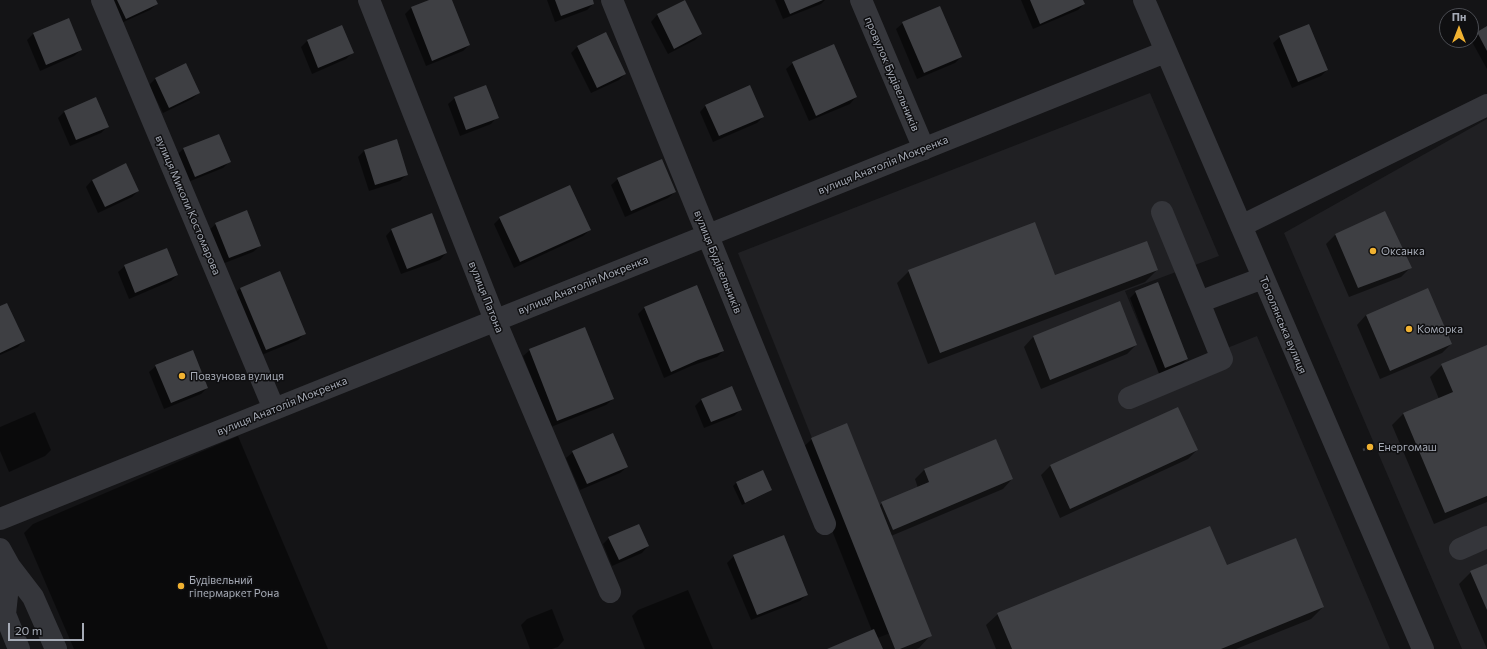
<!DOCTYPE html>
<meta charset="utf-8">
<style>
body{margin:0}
#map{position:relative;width:1487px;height:649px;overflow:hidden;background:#141416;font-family:Commissioner,sans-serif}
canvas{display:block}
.north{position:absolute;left:1439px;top:8px;width:40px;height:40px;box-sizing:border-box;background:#0f0f11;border:1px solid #4b4d53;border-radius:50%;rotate:0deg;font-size:11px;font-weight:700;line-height:16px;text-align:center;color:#a6abb6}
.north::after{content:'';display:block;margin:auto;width:14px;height:18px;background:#f1b231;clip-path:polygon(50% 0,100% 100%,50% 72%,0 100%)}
.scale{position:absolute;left:8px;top:623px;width:76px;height:18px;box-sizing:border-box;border:2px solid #a6abb6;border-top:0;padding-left:5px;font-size:12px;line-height:14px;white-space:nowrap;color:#a6abb6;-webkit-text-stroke:3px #0f0f11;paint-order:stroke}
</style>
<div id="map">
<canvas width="1487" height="649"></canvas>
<div class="north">Пн</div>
<div class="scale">20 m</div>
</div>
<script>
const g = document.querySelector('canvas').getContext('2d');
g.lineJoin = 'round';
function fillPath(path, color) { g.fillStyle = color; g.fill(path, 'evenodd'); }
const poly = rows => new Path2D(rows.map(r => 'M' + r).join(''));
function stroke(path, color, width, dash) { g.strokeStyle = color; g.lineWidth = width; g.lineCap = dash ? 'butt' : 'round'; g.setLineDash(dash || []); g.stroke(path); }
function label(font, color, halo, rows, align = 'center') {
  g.font = font + ' Commissioner,sans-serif'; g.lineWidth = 3; g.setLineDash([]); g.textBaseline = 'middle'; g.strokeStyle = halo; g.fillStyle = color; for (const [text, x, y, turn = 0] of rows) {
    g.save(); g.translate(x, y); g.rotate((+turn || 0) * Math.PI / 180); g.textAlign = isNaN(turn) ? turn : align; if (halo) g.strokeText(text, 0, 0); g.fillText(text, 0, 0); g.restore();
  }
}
fillPath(poly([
 [1150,93,1219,256,1125,291,1160,375,1257,336,1390,649,850,649,890,633,738,253],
 [1487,119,1487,649,1462,649,1284,233]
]), '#202023');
fillPath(poly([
 [108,0,155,0,157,4,150,10,119,24],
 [431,0,451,0,469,45,463,51,426,66,405,14,411,8],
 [547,0,592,0,593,4,587,10,555,22],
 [775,0,825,0,821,4,783,19],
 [1021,0,1082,0,1084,4,1078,10,1033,29],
 [684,1,701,34,695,40,668,54,651,22,657,15],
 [903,23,961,57,955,63,917,79,896,29],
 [341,27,352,53,346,59,312,74,301,47,307,41],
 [1487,28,1487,69,1471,40,1477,33],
 [33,34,81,50,74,56,40,71,27,40],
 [1280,37,1327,70,1321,76,1292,88,1273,43],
 [578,46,625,74,619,80,591,93,571,53],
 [793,63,856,97,850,104,809,121,786,69],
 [185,65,199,93,192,99,163,113,149,85,155,79],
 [455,98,497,117,491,124,460,136,448,104],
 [706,105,763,117,757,123,713,142,700,112],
 [64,112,107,127,101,133,70,146,58,118],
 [396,140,407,174,400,181,369,191,358,157,364,151],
 [184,148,229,162,223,168,188,182,177,155],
 [125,165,138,191,132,197,98,213,86,187,92,180],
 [618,179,675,192,668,198,625,217,611,185],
 [500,218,590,230,583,236,514,268,494,224],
 [216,224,260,246,253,252,222,264,209,230],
 [392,229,446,253,440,260,401,274,386,236],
 [1336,234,1410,268,1401,277,1349,297,1326,244],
 [125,266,177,275,171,281,129,299,118,272],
 [1157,270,1145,282,928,364,897,283,909,271,1055,277],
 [240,288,305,333,298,340,259,356,234,295],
 [1136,292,1187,359,1181,365,1159,374,1130,298],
 [1119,303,1136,345,1127,354,1041,389,1024,347,1033,337],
 [0,307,24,340,18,347,0,355],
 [645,307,723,351,717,357,691,366,664,378,638,314],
 [1366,315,1451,344,1442,353,1380,379,1357,325],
 [1487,346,1487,502,1434,524,1392,425,1403,414,1439,399,1430,377,1442,365],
 [530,350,613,399,606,405,551,427,523,356],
 [156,366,207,388,201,394,164,409,149,372],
 [701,400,740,410,734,416,704,428,695,406],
 [1178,408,1197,450,1188,459,1060,518,1041,475,1050,466],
 [35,412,51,450,45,456,9,472,0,451,0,427],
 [238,436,328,649,74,649,24,533,33,524],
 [812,439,879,506,882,503,918,488,915,479,924,470,995,440,1012,479,1003,489,891,536,930,636,919,648,916,649,830,649,872,631,800,450],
 [573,452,627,467,620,473,580,490,566,458],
 [762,471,771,489,768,492,742,505,733,486,736,483],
 [609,538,648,546,642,553,612,566,603,544],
 [734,556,807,594,800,601,751,620,727,563],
 [1487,565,1487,649,1459,584,1471,572],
 [1226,567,1323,607,1311,619,1236,649,996,649,986,625,998,614],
 [688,590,713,649,645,649,632,616,638,610],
 [552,609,564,640,558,647,552,649,530,649,521,625,527,619]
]), '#0007');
fillPath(poly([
 [117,0,156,0,158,4,126,19],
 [429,0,452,0,470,45,432,61,411,7],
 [555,0,593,0,594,4,561,16],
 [685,0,702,34,674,49,657,14],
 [784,0,823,0,790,14],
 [1030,0,1083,0,1085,4,1040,24],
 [940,6,962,57,924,73,902,22],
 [69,18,82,50,46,65,33,33],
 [1309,24,1328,70,1298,82,1279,36],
 [342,25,354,53,318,68,307,40],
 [1487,26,1487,51,1477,32],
 [606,32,626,74,597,88,577,46],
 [834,44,857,97,816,116,792,62],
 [186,63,200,93,169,108,155,78],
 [486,85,499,118,466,130,454,97],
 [750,85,764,117,719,136,705,105],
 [96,97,109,127,76,140,64,111],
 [219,134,231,162,195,177,183,148],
 [397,139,408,175,375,185,364,150],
 [662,159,676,192,631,211,617,178],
 [126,163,139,191,105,207,92,180],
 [570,185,591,230,520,262,499,217],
 [247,210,261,246,229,258,215,223],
 [1385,211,1412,268,1358,288,1335,234],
 [432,213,447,253,407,269,391,229],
 [1035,222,1055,275,1147,241,1158,270,940,353,908,270],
 [167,248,178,275,135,293,124,265],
 [280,271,306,334,266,350,240,288],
 [1158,282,1188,359,1165,368,1135,291],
 [697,285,724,351,698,360,671,372,644,307],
 [1428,288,1452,344,1390,371,1366,315],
 [1120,301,1137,345,1050,380,1033,336],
 [7,303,25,341,0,353,0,306],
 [585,327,614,399,557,421,529,349],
 [1487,345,1487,496,1445,513,1403,413,1453,392,1441,364],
 [193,350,208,388,171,403,155,365],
 [732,386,742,410,711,422,701,399],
 [1178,407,1198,450,1070,509,1050,465],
 [847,423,932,636,900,649,895,649,811,438],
 [613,433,628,467,587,484,572,451],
 [996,439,1013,479,893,530,881,502,929,482,924,469],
 [763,470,772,490,745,503,736,482],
 [639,524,649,546,619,560,608,537],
 [1210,526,1227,565,1296,538,1324,607,1221,649,1012,649,997,613],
 [784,535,808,595,757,615,733,555],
 [1487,564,1487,610,1470,571],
 [874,629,883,649,827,649]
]), '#3e3f43');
stroke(poly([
 [1363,450,1370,447]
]), '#3b3d42', 2.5, [2, 3]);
stroke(poly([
 [102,0,274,409],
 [369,0,495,320,610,592],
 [612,0,825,524],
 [861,0,924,149],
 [1144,0,1423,649],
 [1162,212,1199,302,1263,278],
 [1241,226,1487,105],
 [1129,398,1222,359,1199,302],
 [0,519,1165,52],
 [0,549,10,567,33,597,56,649],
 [1460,549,1487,537],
 [10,567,5,614,19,649]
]), '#35363b', 22);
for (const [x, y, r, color] of [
 [1373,251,4,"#f1b231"],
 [1409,329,4,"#f1b231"],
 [182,376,4,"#f1b231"],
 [1370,447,4,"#f1b231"],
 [181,586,4,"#f1b231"]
]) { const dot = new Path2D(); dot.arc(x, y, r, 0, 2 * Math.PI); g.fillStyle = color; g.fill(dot); stroke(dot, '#0f0f11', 1.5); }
label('11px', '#a6abb6', '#0f0f11', [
 ["провулок Будівельників",892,74,67],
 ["вулиця Анатолія Мокренка",883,165,-22],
 ["вулиця Миколи Костомарова",188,205,67],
 ["вулиця Будівельників",718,262,68],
 ["вулиця Анатолія Мокренка",583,285,-22],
 ["вулиця Патона",486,297,68],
 ["Тополянська вулиця",1283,325,67],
 ["вулиця Анатолія Мокренка",282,406,-22]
]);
label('11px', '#a6abb6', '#0f0f11', [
 ["Оксанка",1381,251],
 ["Коморка",1417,329],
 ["Повзунова вулиця",190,376],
 ["Енергомаш",1378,447],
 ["Будівельний",189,580],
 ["гіпермаркет Рона",189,593]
], 'left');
</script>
